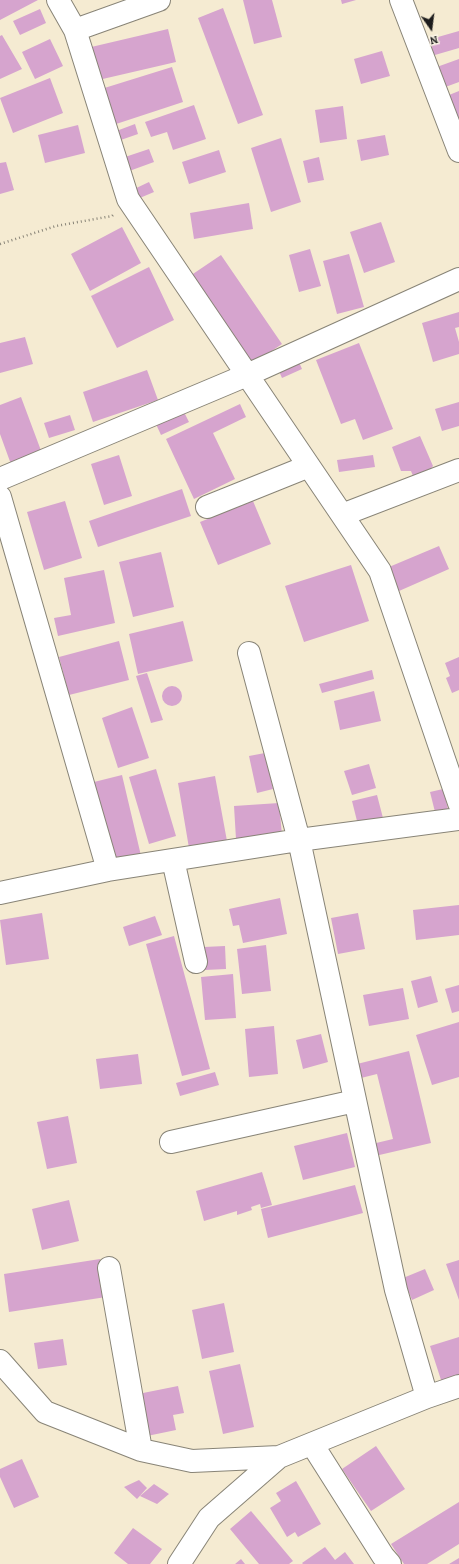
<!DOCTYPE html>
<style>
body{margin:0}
#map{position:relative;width:459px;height:1564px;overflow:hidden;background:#f5ebd2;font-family:Alegreya,serif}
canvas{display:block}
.north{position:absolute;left:411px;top:8px;width:40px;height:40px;-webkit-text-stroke:3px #fcf5e5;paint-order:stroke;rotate:166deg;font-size:11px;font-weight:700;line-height:16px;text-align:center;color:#1c1c1c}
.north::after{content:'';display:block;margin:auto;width:14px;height:18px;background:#1c1c1c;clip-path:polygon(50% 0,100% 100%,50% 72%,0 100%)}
</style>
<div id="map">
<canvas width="459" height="1564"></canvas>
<div class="north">N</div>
</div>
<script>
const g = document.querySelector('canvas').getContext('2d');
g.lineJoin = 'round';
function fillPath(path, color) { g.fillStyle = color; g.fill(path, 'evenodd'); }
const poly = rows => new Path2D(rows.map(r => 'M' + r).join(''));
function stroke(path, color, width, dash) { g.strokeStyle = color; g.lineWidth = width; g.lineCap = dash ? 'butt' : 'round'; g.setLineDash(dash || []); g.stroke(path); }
fillPath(poly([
 [0,0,38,0,0,20],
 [243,0,272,0,282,37,254,44],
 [341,0,356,0,342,4],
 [223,8,263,115,238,124,198,18],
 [40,9,46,23,20,35,13,21],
 [168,29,176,62,94,81,87,48],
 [459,31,459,48,428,57,424,41],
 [2,35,22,69,0,79,0,36],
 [50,39,63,66,35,79,22,52],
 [382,51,390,76,361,84,354,59],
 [459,59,459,82,440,89,434,68],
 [172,67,183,102,110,126,98,90],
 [50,78,63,113,13,133,0,98],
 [459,91,459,123,449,95],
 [194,105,206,139,173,150,167,132,151,137,145,122],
 [343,106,347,139,320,143,315,110],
 [135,124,138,134,115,142,111,133],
 [78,125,85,153,45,163,38,135],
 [385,135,389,155,361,161,357,140],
 [281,138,301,202,271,212,251,148],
 [149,149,154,162,121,174,116,160],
 [219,150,226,172,189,184,182,162],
 [319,157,324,180,308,183,303,161],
 [6,162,14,190,0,194,0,163],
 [149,182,154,192,135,200,130,191],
 [249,203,253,229,194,239,190,213],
 [381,222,395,262,364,273,350,232],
 [122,227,141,263,90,291,71,254],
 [310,249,321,286,299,292,289,255],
 [349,254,364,307,337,314,323,261],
 [221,255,282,344,245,369,184,280],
 [149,267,174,320,117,348,91,296],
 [459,312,459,327,455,328,459,342,459,354,433,362,422,323],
 [25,337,33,364,0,373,0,343],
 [359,343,393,429,363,440,355,419,341,424,316,360],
 [298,360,302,369,282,378,278,369],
 [147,370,158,400,93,422,83,392],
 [21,397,43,456,12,467,0,434,0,405],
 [459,402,459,426,442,431,435,409],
 [240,404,246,417,213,433,235,479,194,499,166,439],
 [183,410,189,422,161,435,155,422],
 [70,415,75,430,49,438,44,423],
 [420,436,433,466,425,476,415,481,411,471,401,471,392,447],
 [119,455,132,496,104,505,91,464],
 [373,455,375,467,339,472,337,460],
 [182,489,191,516,98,547,89,521],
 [65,501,82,558,44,570,27,512],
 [253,501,271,544,218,565,200,522],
 [439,546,449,569,399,591,389,567],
 [161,552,174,607,133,617,119,562],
 [351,565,369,621,304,642,285,586],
 [104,570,115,623,58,636,54,618,71,615,64,578],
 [183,621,193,661,138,674,129,634],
 [119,641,129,680,69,695,59,657],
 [459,657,459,690,452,693,446,678,450,676,445,663],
 [372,670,374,679,322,693,319,684],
 [147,673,163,720,151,723,136,676],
 '162 696a10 10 0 1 1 20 0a10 10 0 1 1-20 0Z',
 [374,691,381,721,340,730,334,701],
 [132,707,149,758,118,768,102,718],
 [265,753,273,789,257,793,249,756],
 [369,764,376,788,352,795,344,771],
 [156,769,176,836,149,844,129,777],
 [122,775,142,860,114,866,94,782],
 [215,776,227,841,189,848,178,783],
 [443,789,448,809,435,812,430,792],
 [377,795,383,818,358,825,352,801],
 [279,803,282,835,236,839,234,806],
 [280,898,287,934,243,943,239,925,233,926,229,909],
 [459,905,459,935,416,940,413,910],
 [42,913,49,959,6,965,0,920],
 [358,913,365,949,338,954,331,918],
 [155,916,162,935,129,946,123,927],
 [174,936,210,1069,182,1076,146,944],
 [266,945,271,991,242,994,237,949],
 [225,946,226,969,205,970,204,947],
 [233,974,236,1018,205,1020,201,977],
 [431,976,438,1002,418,1008,411,981],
 [459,985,459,1011,452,1013,445,989],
 [403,988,409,1019,369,1026,363,995],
 [459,1022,459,1077,432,1085,416,1035],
 [274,1026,278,1074,249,1077,245,1029],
 [321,1034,328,1062,303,1069,296,1040],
 [409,1051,431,1143,375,1156,372,1144,393,1139,377,1074,361,1078,357,1064],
 [138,1054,142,1084,100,1089,96,1059],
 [215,1072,219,1085,180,1096,176,1083],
 [68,1116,77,1163,47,1169,37,1122],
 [347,1133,355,1167,303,1180,294,1146],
 [262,1172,272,1205,261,1208,260,1204,251,1207,252,1210,237,1215,237,1211,204,1221,196,1191],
 [355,1185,363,1213,268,1238,261,1209],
 [69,1200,79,1241,42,1250,32,1209],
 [100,1259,106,1297,9,1312,4,1274],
 [459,1260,459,1300,446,1264],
 [425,1269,434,1290,412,1300,403,1278],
 [224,1303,234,1352,202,1359,192,1310],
 [459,1337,459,1378,442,1383,430,1346],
 [63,1339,67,1365,38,1369,34,1343],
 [240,1364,254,1427,223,1434,209,1371],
 [178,1386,184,1413,173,1415,176,1430,147,1436,138,1394],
 [376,1446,405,1489,371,1511,342,1469],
 [22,1459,39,1497,14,1508,0,1477,0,1469],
 [139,1480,147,1488,137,1499,124,1487],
 [296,1481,321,1524,298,1537,295,1532,287,1537,270,1508,281,1501,276,1493],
 [154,1484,169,1494,157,1504,140,1496],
 [459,1502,459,1544,427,1564,404,1564,391,1544],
 [251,1511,293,1561,289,1564,259,1564,230,1529],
 [133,1528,162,1549,150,1564,128,1564,114,1553],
 [325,1547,335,1560,345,1552,354,1564,303,1564,302,1563],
 [459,1558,459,1564,449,1564],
 [241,1559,245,1564,235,1564]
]), '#d6a4ce');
const minor = poly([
 [58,0,75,30,128,199,380,571,459,803],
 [401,0,459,151],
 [75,30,159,0],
 [0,479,247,375,459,279],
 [0,497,108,870],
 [207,507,309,466],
 [342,515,459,470],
 [249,653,299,840,396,1290,427,1397],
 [173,860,196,962],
 [0,893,108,870,299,840,459,819],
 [171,1142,355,1101],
 [109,1268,141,1450],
 [0,1361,45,1412,141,1450,192,1461,279,1457],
 [312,1444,383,1556,390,1564],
 [179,1564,209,1518,279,1457,427,1397,459,1386]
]);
stroke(minor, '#888477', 24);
stroke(poly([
 [0,244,56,226,112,216,114,214]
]), '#888477', 2.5, [1, 3]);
stroke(minor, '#fff', 22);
</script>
